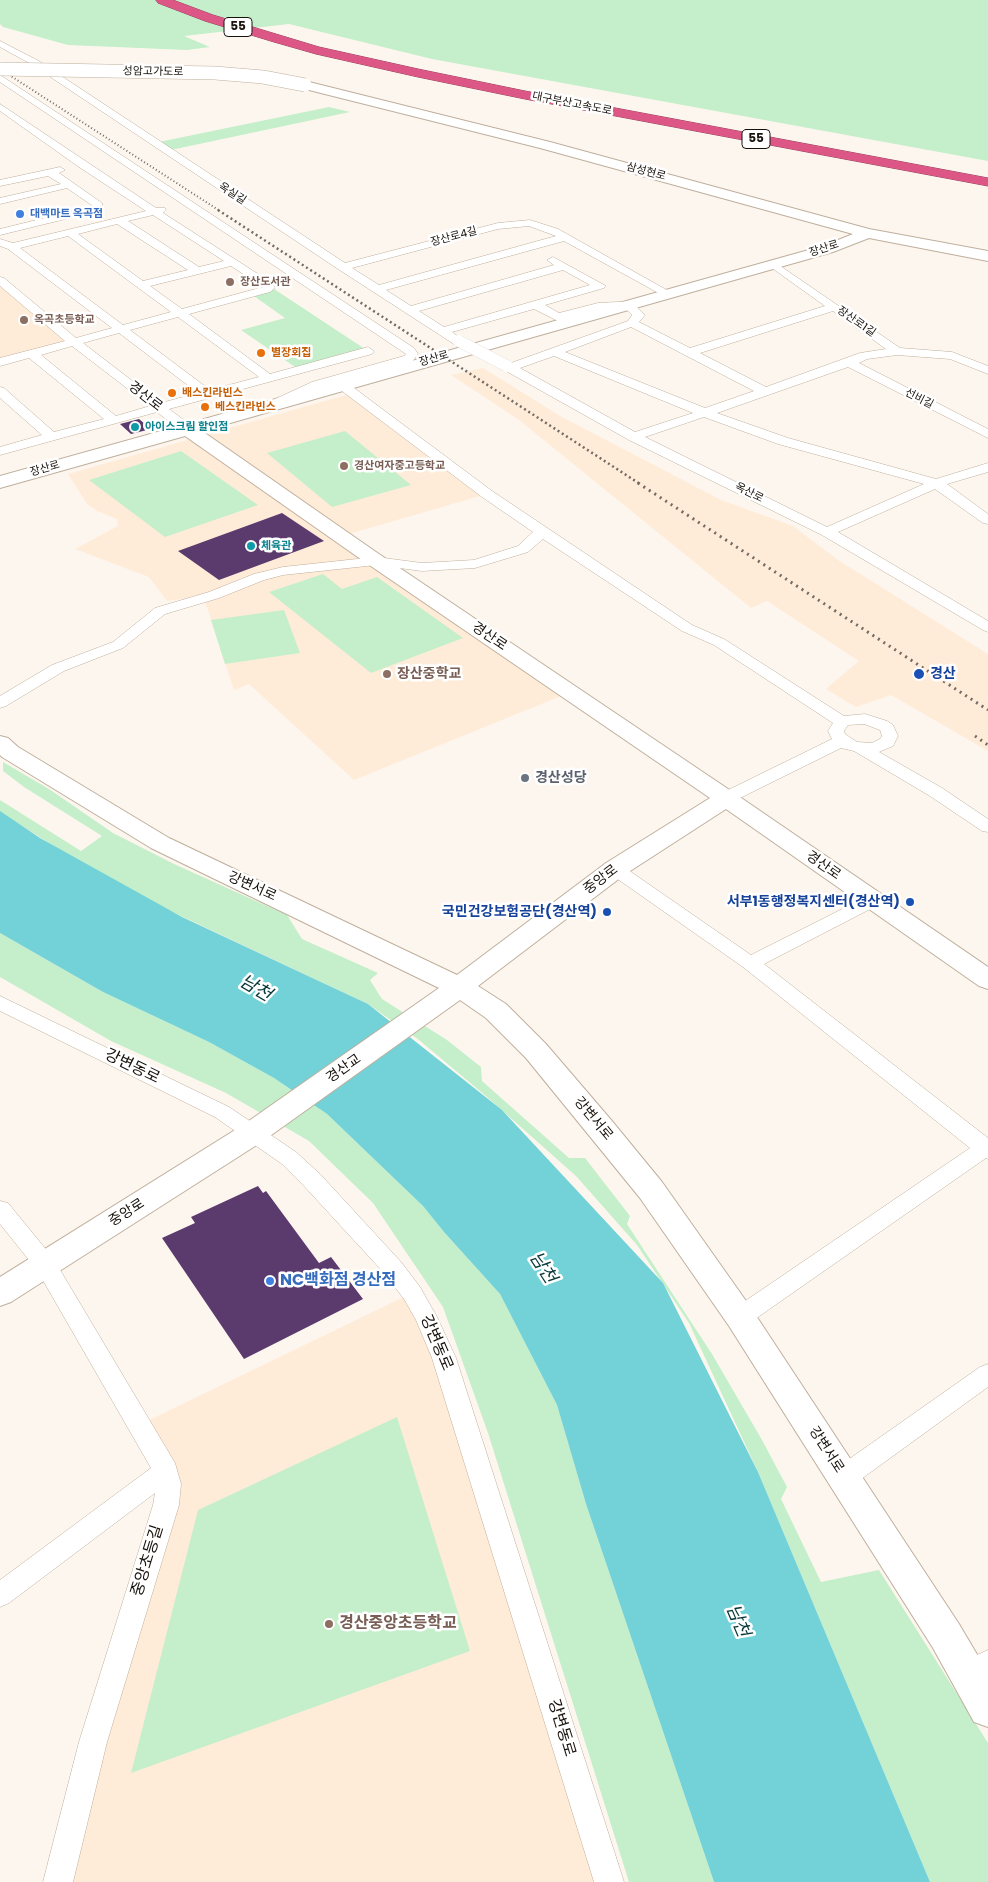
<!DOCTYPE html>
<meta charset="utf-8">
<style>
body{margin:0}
canvas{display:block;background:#fdf6ee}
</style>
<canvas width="988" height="1882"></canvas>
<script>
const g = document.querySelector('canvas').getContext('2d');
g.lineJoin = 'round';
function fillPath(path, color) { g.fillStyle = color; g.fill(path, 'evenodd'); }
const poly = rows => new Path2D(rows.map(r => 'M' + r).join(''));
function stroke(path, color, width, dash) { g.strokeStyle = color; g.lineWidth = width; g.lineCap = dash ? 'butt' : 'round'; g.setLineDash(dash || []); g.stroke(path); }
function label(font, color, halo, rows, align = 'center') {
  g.font = font + ' Poppins,"Noto Sans KR",sans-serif'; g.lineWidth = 5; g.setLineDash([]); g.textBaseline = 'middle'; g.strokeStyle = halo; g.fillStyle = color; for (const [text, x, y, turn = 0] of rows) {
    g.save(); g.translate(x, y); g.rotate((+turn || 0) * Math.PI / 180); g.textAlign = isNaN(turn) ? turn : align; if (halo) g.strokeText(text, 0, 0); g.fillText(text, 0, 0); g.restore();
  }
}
fillPath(poly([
 [0,280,74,342,0,361],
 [483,368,562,417,721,500,793,526,838,560,988,654,988,751,891,695,856,707,826,689,859,661,767,601,751,608,519,420,451,375],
 [353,393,487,494,342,536,367,555,349,562,376,561,571,692,354,780,249,684,234,690,204,598,207,596,167,601,149,577,75,549,118,526,117,519,97,511,87,504,68,474],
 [412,1293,609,1882,58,1882,166,1505,139,1425]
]), '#ffecd8');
fillPath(poly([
 [0,0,988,0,988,161,432,59,289,24,184,36,210,47,187,50,68,45,3,27,0,24],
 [329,107,350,112,166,151,154,143],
 [268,285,368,351,298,369,241,330,285,318,251,294],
 [345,431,411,485,332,507,267,453],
 [181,451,258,505,165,537,89,480],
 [323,574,342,589,377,577,463,638,371,673,269,592],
 [284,610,300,653,225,664,211,620],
 [3,762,49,789,113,833,174,864,287,915,302,939,378,973,370,980,382,999,447,1040,481,1067,482,1081,569,1158,585,1158,630,1216,627,1224,712,1354,762,1440,787,1487,781,1499,821,1582,879,1570,988,1743,988,1882,930,1882,758,1472,689,1323,637,1245,576,1176,487,1097,419,1040,368,1004,164,908,82,864,0,812,0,800,81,851,102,836,24,787,3,771],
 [0,933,103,992,209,1042,274,1078,327,1114,423,1206,444,1232,500,1294,557,1405,586,1504,714,1882,629,1882,488,1433,443,1307,373,1203,309,1141,226,1093,111,1041,0,977],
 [397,1417,470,1651,131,1773,198,1510]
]), '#c4efca');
fillPath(poly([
 [0,811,40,838,182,917,368,1004,502,1110,663,1283,758,1472,930,1882,714,1882,586,1504,557,1405,500,1294,444,1232,423,1206,327,1114,274,1078,209,1042,103,992,0,933]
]), '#72d2d8');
fillPath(poly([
 [139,419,151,429,131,434,120,424],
 [282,513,324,541,219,580,178,551],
 [258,1186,263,1193,266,1191,319,1263,331,1257,363,1299,244,1359,162,1238,195,1223,191,1217]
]), '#5b3a6d');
const street = poly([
 [0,41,37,60,345,263,498,223,530,220,558,229,672,293,670,295,662,295,564,241,386,290,411,306,554,265,547,260,553,257,606,286,604,288,545,305,559,313,598,303,637,301,639,303,636,306,645,315,639,322,690,348,825,306,769,266,767,264,773,261,900,348,952,352,988,366,988,374,950,359,897,355,867,359,859,363,988,429,988,438,848,367,717,413,788,438,936,479,988,463,988,472,947,484,988,514,988,524,983,523,935,489,838,532,988,621,988,632,983,630,822,535,629,440,506,371,501,366,503,363,511,363,628,321,632,315,624,307,599,309,558,321,534,309,452,332,467,343,461,347,457,346,338,269,31,64,0,47,0,41],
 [529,226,556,236,379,285,352,268,498,229,529,226],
 [563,270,590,285,444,327,419,311,563,270],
 [833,311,886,349,860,353,766,387,700,353,833,311],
 [631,327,754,391,705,408,565,352,631,327],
 [554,356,693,413,635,432,520,368,554,356],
 [704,417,778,444,924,484,827,527,645,437,704,417],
 [0,75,414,348,418,354,412,362,342,381,346,382,492,491,692,625,724,639,844,716,865,714,887,721,893,725,898,736,893,746,879,752,942,788,988,819,988,832,982,831,930,796,854,751,841,748,732,802,726,803,720,802,717,798,720,794,832,739,828,731,833,723,714,645,682,631,543,539,528,552,475,568,422,571,376,565,283,575,264,580,219,598,165,614,123,648,64,671,6,706,0,708,0,696,52,665,113,642,155,608,209,592,254,574,283,567,376,557,422,563,474,560,518,546,533,532,482,497,338,388,336,385,337,383,320,388,281,406,273,406,271,403,273,400,312,382,404,356,406,354,0,82,0,75],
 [864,724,880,730,882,736,880,739,872,743,857,742,845,734,844,731,848,725,864,724],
 [0,104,156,208,165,208,166,210,163,213,272,283,275,288,270,292,189,314,270,374,368,347,374,351,372,354,169,409,192,426,193,429,192,432,182,432,157,412,0,455,0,447,42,435,0,398,0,387,4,388,54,432,104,419,29,358,0,366,0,358,65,341,0,286,0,277,4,278,76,338,112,328,8,249,0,246,0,239,13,243,146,211,79,167,0,111,0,104],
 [153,215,224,261,199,267,128,221,153,215],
 [117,224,188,270,143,281,78,234,117,224],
 [68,236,171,312,123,325,20,248,68,236],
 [231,266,263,287,182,309,150,286,231,266],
 [178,317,259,377,210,390,130,330,178,317],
 [119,333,198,393,161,403,83,343,119,333],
 [72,346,150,406,116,416,41,355,72,346],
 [60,167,65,170,59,173,102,203,103,208,102,210,0,235,0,229,93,206,67,188,0,204,0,198,61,184,48,176,0,186,0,180,60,167],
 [615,863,621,865,751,955,866,897,872,895,878,897,881,901,878,905,764,964,988,1138,988,1159,986,1158,748,1324,740,1326,732,1324,729,1317,732,1310,970,1148,743,967,609,873,606,869,609,865,615,863],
 [0,996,229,1107,296,1152,320,1174,401,1262,420,1287,437,1317,456,1358,624,1882,594,1882,432,1358,416,1320,404,1299,385,1274,304,1186,282,1164,215,1117,0,1011,0,996],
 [0,1201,8,1203,53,1258,175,1463,181,1484,179,1505,107,1742,73,1882,43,1882,79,1742,153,1505,155,1493,9,1603,0,1607,0,1580,151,1468,37,1270,0,1224,0,1201],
 [988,1364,988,1387,853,1485,844,1488,835,1485,832,1477,835,1469,980,1367,988,1364],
 [988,1650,988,1677,967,1686,957,1682,953,1673,957,1664,988,1650]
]);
const secondary = poly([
 [305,81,550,142,869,229,988,251,988,261,869,238,833,252,202,431,376,552,734,793,988,967,988,989,979,986,726,809,624,875,478,986,506,1004,546,1044,612,1121,662,1182,751,1308,959,1624,988,1673,988,1727,974,1722,933,1648,729,1326,640,1198,526,1058,486,1018,460,1000,263,1141,11,1302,0,1306,0,1277,243,1125,439,988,151,848,2,757,0,755,0,736,8,738,18,747,169,838,457,975,606,863,710,798,362,560,185,436,0,488,0,476,823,246,853,234,540,148,301,88,299,85,301,82,305,81]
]);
const highway = poly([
 [156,0,173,0,213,15,319,47,418,69,525,91,988,178,988,186,525,99,418,77,316,54,274,42,205,21,158,3,156,0]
]);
stroke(street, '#bfaf9c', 1);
stroke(secondary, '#bfaf9c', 2);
stroke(highway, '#973f5b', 1);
fillPath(street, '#fff');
fillPath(secondary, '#fff');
fillPath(highway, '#dc5786');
stroke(poly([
 [0,69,220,211]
]), '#726c65', 2, [1, 2.5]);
stroke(poly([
 [218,210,640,484]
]), '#726c65', 2.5, [2, 3]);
stroke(poly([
 [638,483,988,710],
 [975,736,988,745]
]), '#726c65', 3, [2, 4.5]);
const streetBridge = poly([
 [459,341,507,366]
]);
const secondaryBridge = poly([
 [0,69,215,73,263,77,305,85]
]);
stroke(streetBridge, '#bfaf9c', 12, []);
stroke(secondaryBridge, '#bfaf9c', 14, []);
stroke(streetBridge, '#fff', 12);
stroke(secondaryBridge, '#fff', 13);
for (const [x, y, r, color] of [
 [20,214,5,"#3f7fe0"],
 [230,282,5,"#8d6e63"],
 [24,320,5,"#8d6e63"],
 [261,353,5,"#e8710a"],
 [172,393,5,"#e8710a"],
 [205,407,5,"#e8710a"],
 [135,427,5,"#0f9aa8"],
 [344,466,5,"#8d6e63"],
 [251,546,5,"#0f9aa8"],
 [387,674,5,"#8d6e63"],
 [919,674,6,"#1a4fb4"],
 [525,778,5,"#6b7280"],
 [910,902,5,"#1a4fb4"],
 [607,912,5,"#1a4fb4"],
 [270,1281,5,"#3f7fe0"],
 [329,1624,5,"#8d6e63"]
]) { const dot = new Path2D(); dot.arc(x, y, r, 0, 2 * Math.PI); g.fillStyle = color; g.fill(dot); stroke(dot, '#fff', 2); }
label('11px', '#18120c', '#fff', [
 ["성암고가도로",153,72,1],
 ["대구부산고속도로",572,104,11],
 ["삼성현로",646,172,15],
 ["옥실길",232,194,33],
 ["장산로4길",454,237,-15],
 ["장산로",824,249,-18],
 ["장산로1길",856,322,35],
 ["장산로",434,359,-16],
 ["선비길",919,399,27],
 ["장산로",45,469,-16],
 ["옥산로",749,493,26]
]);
label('bold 11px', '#366cbe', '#fff', [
 ["대백마트 옥곡점",30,214]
], 'left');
label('bold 11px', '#785e54', '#fff', [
 ["장산도서관",240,282],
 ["옥곡초등학교",34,320],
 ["경산여자중고등학교",354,466]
], 'left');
label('bold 11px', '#c56008', '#fff', [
 ["별장회집",271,353],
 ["배스킨라빈스",182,393],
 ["베스킨라빈스",215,407]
], 'left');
label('bold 11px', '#0d838f', '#fff', [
 ["아이스크림 할인점",145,427],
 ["체육관",261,546]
], 'left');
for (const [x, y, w] of [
 [238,27,28],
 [756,139,28]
]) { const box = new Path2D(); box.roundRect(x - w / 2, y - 9.5, w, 19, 4); g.fillStyle = '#fff'; g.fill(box); stroke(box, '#18120c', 1); }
label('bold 12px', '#18120c', null, [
 ["55",238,27],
 ["55",756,139]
]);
label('14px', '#18120c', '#fff', [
 ["경산로",145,397,38],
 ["경산로",489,637,34],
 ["경산로",823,866,35],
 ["중앙로",601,880,-37],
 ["강변서로",252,887,24],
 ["경산교",344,1069,-35],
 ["강변서로",593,1119,50],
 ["중앙로",127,1213,-32],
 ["강변서로",826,1450,57]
]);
label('bold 14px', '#785e54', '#fff', [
 ["장산중학교",397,674]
], 'left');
label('bold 14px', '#164399', '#fff', [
 ["경산",930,674,"left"],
 ["서부1동행정복지센터(경산역)",900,902],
 ["국민건강보험공단(경산역)",597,912]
], 'right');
label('bold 14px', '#5b616d', '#fff', [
 ["경산성당",535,778]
], 'left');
label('16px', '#18120c', '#fff', [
 ["강변동로",132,1067,26],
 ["강변동로",436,1343,67],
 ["중앙초등길",148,1561,-73],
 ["강변동로",561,1728,73]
]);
label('bold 16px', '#366cbe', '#fff', [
 ["NC백화점 경산점",280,1281]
], 'left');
label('bold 16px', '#785e54', '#fff', [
 ["경산중앙초등학교",339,1624]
], 'left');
label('italic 18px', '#07373a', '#fff', [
 ["남천",255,989,30],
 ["남천",542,1268,57],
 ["남천",737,1621,67]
]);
</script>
